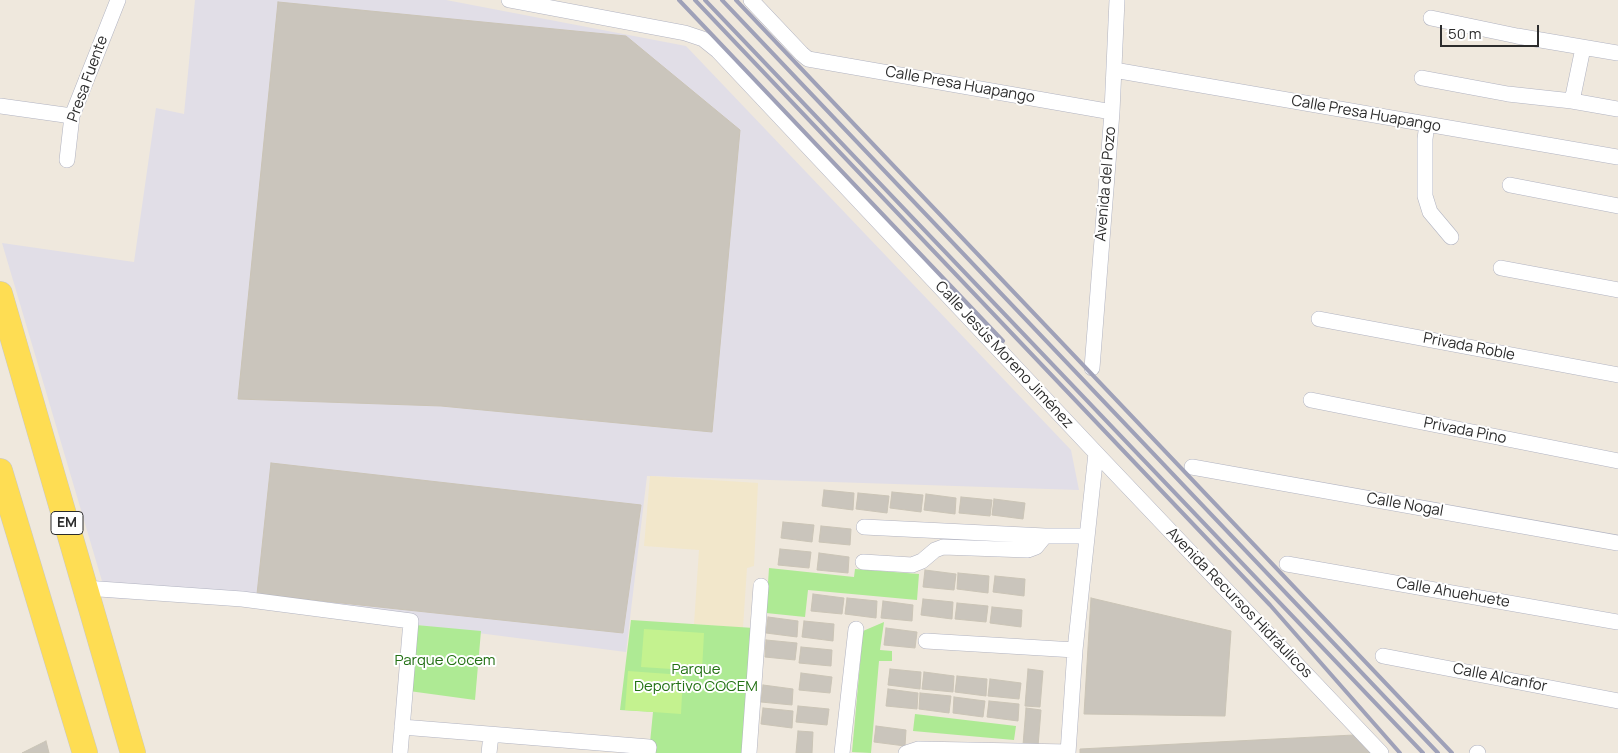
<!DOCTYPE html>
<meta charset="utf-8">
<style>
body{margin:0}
#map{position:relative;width:1618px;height:753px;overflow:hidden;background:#efe8dd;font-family:Manrope,sans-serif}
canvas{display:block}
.scale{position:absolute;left:1440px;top:25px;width:99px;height:22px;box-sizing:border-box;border:2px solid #2c2c2c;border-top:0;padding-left:6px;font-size:15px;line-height:18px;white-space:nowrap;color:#2c2c2c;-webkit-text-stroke:4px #fff;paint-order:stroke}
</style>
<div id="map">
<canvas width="1618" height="753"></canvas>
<div class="scale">50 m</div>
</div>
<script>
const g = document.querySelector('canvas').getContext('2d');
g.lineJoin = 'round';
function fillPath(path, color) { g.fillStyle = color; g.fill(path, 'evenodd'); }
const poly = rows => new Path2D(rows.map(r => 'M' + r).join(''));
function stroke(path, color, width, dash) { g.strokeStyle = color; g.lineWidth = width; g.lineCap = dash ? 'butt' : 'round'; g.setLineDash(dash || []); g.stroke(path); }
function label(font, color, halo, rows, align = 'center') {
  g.font = font + ' Manrope,sans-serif'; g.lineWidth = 4; g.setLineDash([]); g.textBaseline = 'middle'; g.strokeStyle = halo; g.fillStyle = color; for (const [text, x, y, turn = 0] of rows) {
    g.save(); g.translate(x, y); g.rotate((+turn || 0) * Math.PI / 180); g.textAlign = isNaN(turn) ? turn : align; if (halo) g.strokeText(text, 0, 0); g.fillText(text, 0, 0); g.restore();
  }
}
fillPath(poly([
 [195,0,446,0,686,46,1071,450,1079,490,647,476,626,652,260,605,107,598,2,243,134,262,156,108,184,114]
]), '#e1dee7');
fillPath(poly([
 [650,476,758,483,754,566,747,568,743,628,694,624,699,550,644,546]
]), '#f2e7cb');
fillPath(poly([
 [769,568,854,577,855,569,919,574,917,600,808,590,805,617,766,613],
 [631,620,754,628,744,753,649,753,653,712,620,710],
 [884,622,880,650,892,651,892,661,879,661,871,753,852,752,863,631],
 [416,625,481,631,475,700,409,691],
 [915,714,1016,726,1014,740,913,731]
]), '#aeea94');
fillPath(poly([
 [644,629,704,633,702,671,641,667],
 [628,671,683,675,681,714,625,710]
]), '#c4f28f');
const building = poly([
 [278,2,626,36,740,130,712,432,441,406,238,399,278,2],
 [271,463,641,505,623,633,257,594,271,463],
 [824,490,854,493,853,510,822,506,824,490],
 [892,492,923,495,921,512,890,508,892,492],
 [858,493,889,496,887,513,856,509,858,493],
 [926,494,956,498,955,514,924,510,926,494],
 [961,497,992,500,990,516,959,513,961,497],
 [994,499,1025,503,1023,519,992,515,994,499],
 [783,522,814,525,812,542,781,538,783,522],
 [821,526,851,529,850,545,819,542,821,526],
 [780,549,811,552,809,568,778,565,780,549],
 [819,553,849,557,848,573,817,570,819,553],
 [925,570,956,574,954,590,923,587,925,570],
 [958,573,989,576,988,593,957,589,958,573],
 [995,576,1025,579,1024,596,993,592,995,576],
 [813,594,844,598,842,614,811,611,813,594],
 [847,598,877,601,876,618,845,614,847,598],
 [1091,598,1231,631,1225,716,1084,714,1091,598],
 [923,599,953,602,952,619,921,615,923,599],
 [883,601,913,605,912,621,881,618,883,601],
 [957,603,988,606,986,622,955,619,957,603],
 [992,607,1022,610,1021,627,990,623,992,607],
 [768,617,798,621,797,637,766,633,768,617],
 [804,621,834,624,833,641,802,637,804,621],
 [886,628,917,632,915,648,884,645,886,628],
 [766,640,797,643,795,660,765,657,766,640],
 [801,647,832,650,831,666,799,663,801,647],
 [890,669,921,672,920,689,888,685,890,669],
 [1028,669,1043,671,1040,707,1025,706,1028,669],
 [924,672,954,676,953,692,922,689,924,672],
 [801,673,832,677,830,693,799,690,801,673],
 [957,676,987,679,986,696,955,692,957,676],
 [990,679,1021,683,1019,699,988,696,990,679],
 [763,685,793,689,792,705,761,702,763,685],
 [888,689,918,693,917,709,886,706,888,689],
 [920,693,951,696,949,713,919,709,920,693],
 [954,697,985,701,983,717,953,713,954,697],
 [989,701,1019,704,1018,721,987,717,989,701],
 [798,706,829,709,827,725,796,722,798,706],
 [763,708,793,711,792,728,761,724,763,708],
 [1026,708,1041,710,1038,746,1023,745,1026,708],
 [876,726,906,730,905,746,874,742,876,726],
 [798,731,813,732,812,753,796,753,798,731],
 [1354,735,1370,753,1080,753,1080,749,1354,735],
 [46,741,49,753,22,753,46,741]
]);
fillPath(building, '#cac5bc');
stroke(building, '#cac4b6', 1);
const minor = poly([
 [509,0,685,33,703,39,718,51,1096,453,1381,753],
 [751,0,802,54,808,59,1112,112],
 [1431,18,1517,36,1618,53],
 [1114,70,1618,157],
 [1422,78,1508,94,1572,101,1618,109],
 [1572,101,1583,48],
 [0,106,72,116],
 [1427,124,1425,139,1425,196,1430,212,1451,237],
 [67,160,72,116,118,0],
 [1510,185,1618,206],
 [1501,268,1618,290],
 [1319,319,1618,375],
 [1092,368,1112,112,1117,0],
 [1311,400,1618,461],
 [1192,467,1618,543],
 [864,527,1045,536,1087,536],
 [863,562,912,565,922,561,935,550,943,547,1028,550,1036,547,1045,536],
 [1287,564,1618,622],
 [85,588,242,599,411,621,400,753],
 [926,641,1075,650],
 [1383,656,1618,701],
 [402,727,649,747,648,753],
 [489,753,491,735],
 [749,753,761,586],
 [842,753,856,629],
 [906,753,918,749,1068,752],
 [1068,753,1075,650,1096,453],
 [1477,753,1478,753]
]);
const primary = poly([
 [0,294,133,753],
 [0,471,85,753]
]);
stroke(minor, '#b1b3c1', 16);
stroke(primary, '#c8c8c8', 26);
stroke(minor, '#fff', 15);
stroke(primary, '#fedd53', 25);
stroke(poly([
 [679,0,1003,341],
 [695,0,1270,605,1400,753],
 [705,0,1423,753],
 [722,0,1438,753],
 [736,0,1452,753]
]), '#9fa1b8', 4);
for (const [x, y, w] of [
 [67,523,32]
]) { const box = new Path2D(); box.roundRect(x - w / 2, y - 11.5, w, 23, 4); g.fillStyle = '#fff'; g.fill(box); stroke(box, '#2c2c2c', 1); }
label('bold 14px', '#2c2c2c', null, [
 ["EM",67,523]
]);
label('15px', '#2c2c2c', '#fff', [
 ["Presa Fuente",88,79,-70],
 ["Calle Presa Huapango",960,85,10],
 ["Calle Presa Huapango",1366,114,10],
 ["Avenida del Pozo",1106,184,-85],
 ["Privada Roble",1469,347,11],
 ["Calle Jesús Moreno Jiménez",1004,355,47],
 ["Privada Pino",1465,431,11],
 ["Calle Nogal",1405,505,10],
 ["Calle Ahuehuete",1453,593,10],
 ["Avenida Recursos Hidráulicos",1239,603,46],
 ["Calle Alcanfor",1500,678,11]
]);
label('15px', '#237114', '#fff', [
 ["Parque Cocem",445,661],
 ["Parque",696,670],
 ["Deportivo COCEM",696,687]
]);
</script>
